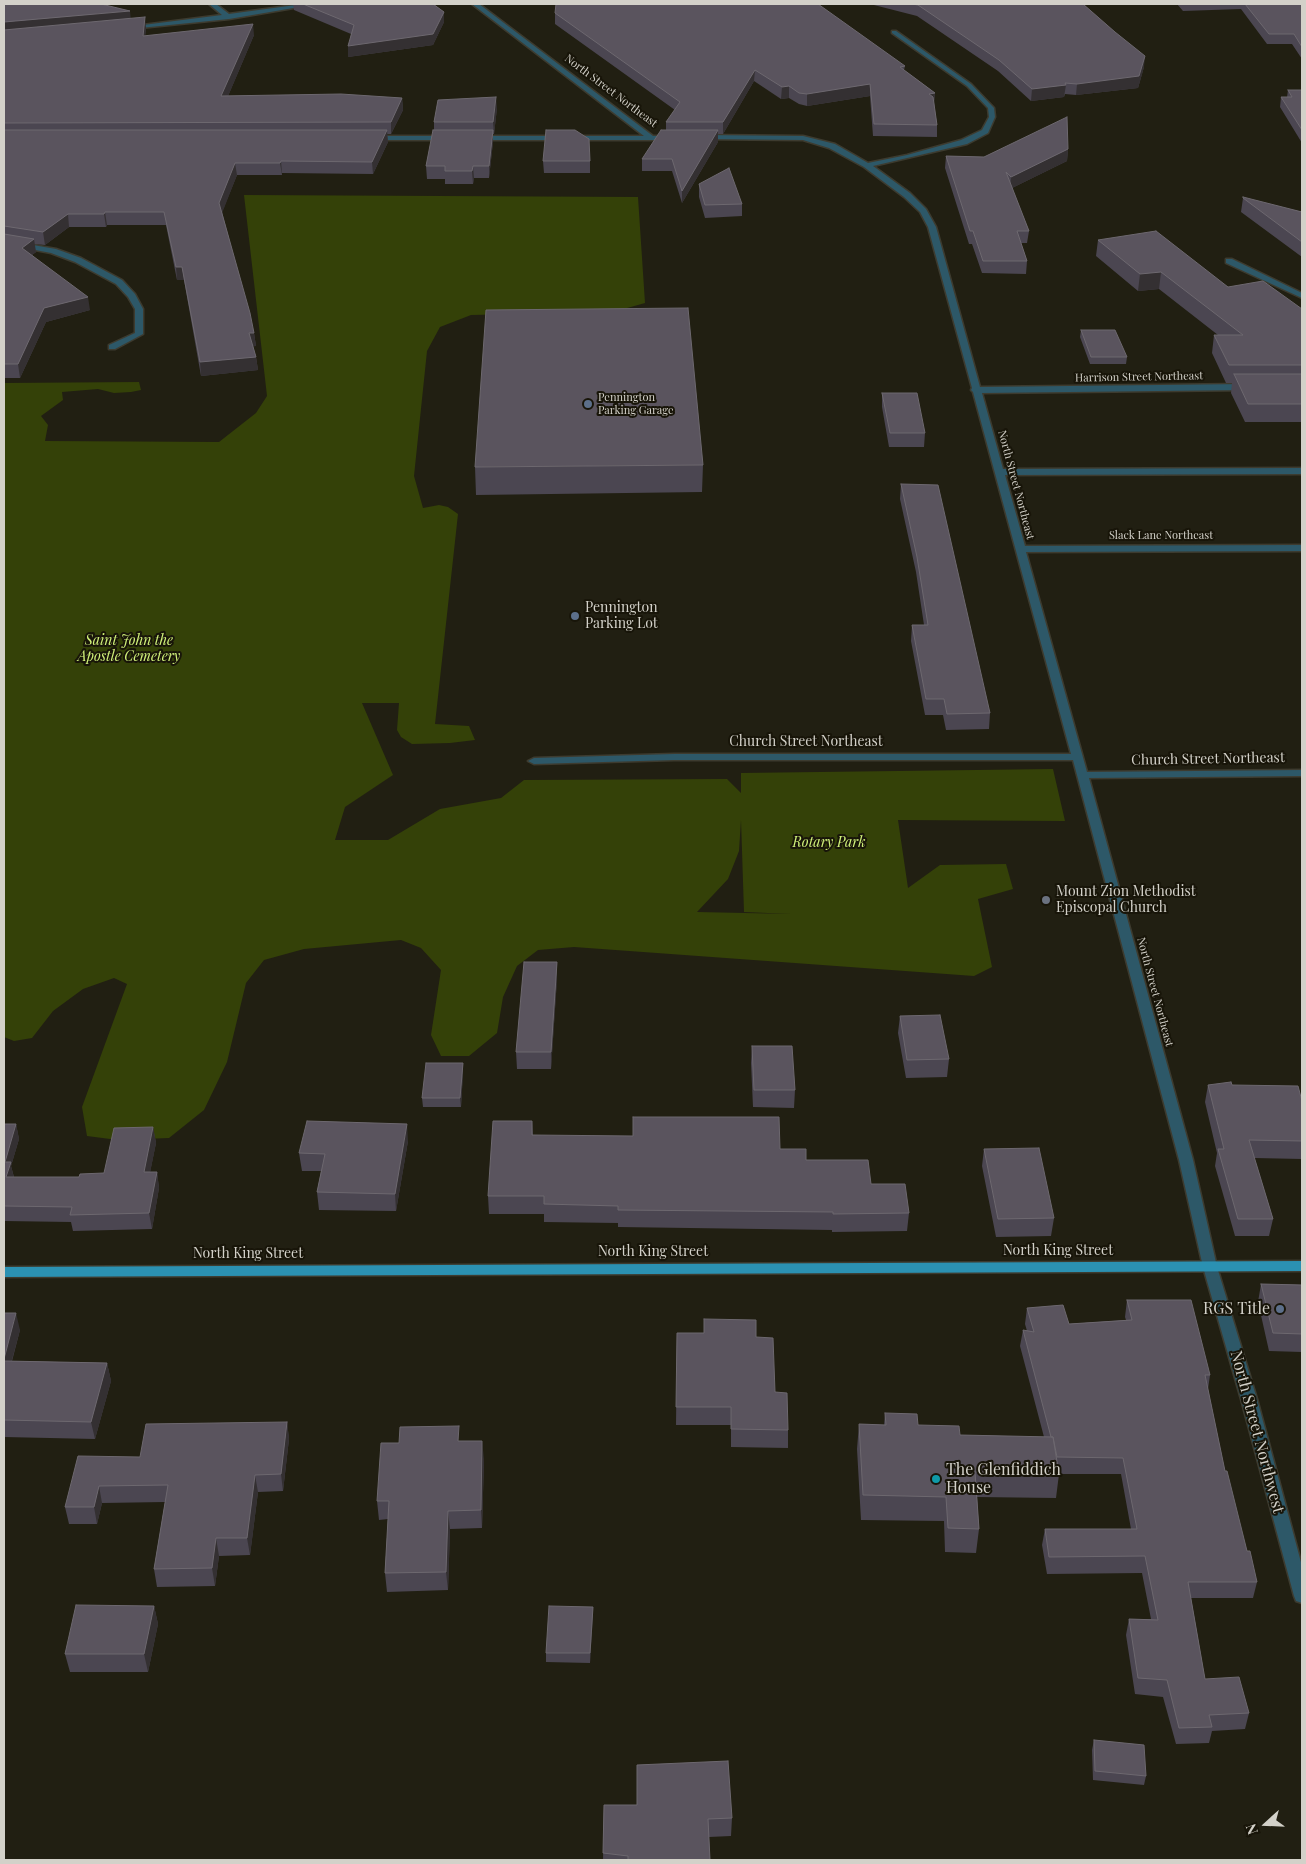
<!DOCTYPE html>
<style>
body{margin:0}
#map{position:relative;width:1306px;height:1864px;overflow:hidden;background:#211f12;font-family:"Playfair Display",serif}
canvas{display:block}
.frame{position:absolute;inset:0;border:5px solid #d3d1c9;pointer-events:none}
.north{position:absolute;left:1241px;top:1799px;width:50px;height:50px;-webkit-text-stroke:4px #181509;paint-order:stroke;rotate:250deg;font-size:14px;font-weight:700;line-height:20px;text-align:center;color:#d3d1c9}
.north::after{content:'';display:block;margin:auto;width:18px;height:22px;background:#d3d1c9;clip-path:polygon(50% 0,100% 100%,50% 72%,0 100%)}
</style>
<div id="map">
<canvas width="1306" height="1864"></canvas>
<div class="frame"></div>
<div class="north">N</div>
</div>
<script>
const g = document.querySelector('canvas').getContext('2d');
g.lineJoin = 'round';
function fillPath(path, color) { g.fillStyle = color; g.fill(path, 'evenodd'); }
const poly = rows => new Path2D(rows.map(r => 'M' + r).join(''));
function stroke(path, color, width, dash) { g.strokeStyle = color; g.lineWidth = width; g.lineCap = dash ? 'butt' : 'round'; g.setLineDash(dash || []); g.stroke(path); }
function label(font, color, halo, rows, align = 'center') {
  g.font = font + ' "Playfair Display",serif'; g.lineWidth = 4; g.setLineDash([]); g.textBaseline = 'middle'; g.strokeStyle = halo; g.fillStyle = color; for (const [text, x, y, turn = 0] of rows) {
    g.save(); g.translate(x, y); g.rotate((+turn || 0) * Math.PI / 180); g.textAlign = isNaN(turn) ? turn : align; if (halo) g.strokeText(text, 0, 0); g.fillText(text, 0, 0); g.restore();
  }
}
fillPath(poly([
 [244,195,638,197,645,303,613,312,471,315,440,327,427,351,414,476,423,508,439,505,448,507,458,514,435,724,469,726,475,740,450,743,412,744,401,737,397,730,399,703,362,703,393,775,345,807,335,840,388,840,440,809,501,798,524,780,727,779,741,793,741,773,1053,769,1065,821,898,820,908,888,940,865,1006,864,1013,889,978,899,992,967,974,976,574,947,538,950,517,966,503,997,497,1033,469,1056,441,1056,431,1035,441,970,421,948,401,940,304,949,264,960,246,983,227,1062,204,1110,169,1138,118,1140,87,1136,82,1107,127,984,114,978,83,989,53,1011,32,1038,14,1041,4,1037,4,383,139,382,141,390,131,392,114,393,98,389,62,392,63,400,41,416,48,425,45,441,219,442,256,413,267,396],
 [741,820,744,912,792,914,697,912,728,879,739,851]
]), '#344108');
const minor = poly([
 [209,4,216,4,229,14,303,4,317,4,229,19,130,29,127,27,222,15,209,4],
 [472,4,479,4,653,136,671,136,675,138,671,140,473,140,473,136,644,136,472,4],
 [892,31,896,31,971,84,994,108,995,117,988,133,967,144,873,166,910,193,926,209,936,227,980,387,1247,384,1251,387,1247,390,982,393,1003,469,1302,468,1302,474,1005,475,1025,546,1302,545,1302,551,1026,552,1087,772,1302,770,1302,776,1089,778,1193,1160,1217,1267,1257,1399,1302,1566,1302,1603,1296,1601,1294,1596,1241,1399,1203,1267,1179,1160,1073,760,674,760,534,764,528,761,534,758,674,754,1071,754,973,392,971,390,972,388,928,227,920,212,904,197,864,167,829,148,803,140,701,139,697,137,701,135,803,136,835,144,868,163,907,155,961,140,982,130,989,117,988,108,967,86,892,33,892,31],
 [371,136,449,136,453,138,449,140,368,140,368,136,371,136],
 [4,240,56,249,81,258,122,280,135,294,143,309,143,334,115,349,109,349,109,345,135,333,135,309,128,297,116,284,75,262,51,253,4,244,4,240],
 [1226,259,1232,259,1302,293,1302,298,1226,263,1226,259]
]);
const major = poly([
 [1302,1261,1302,1271,4,1277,4,1267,1302,1261]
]);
stroke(minor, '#3d3b2f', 3);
stroke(major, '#3d3b2f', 3);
fillPath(minor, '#2d5868');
fillPath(major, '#2b91b2');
fillPath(poly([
 [4,4,131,19,146,28,145,36,254,35,228,96,402,98,403,110,391,134,387,134,388,142,373,174,282,173,282,175,237,175,222,212,254,333,256,346,253,346,256,357,258,370,201,376,184,280,177,280,166,225,107,225,106,227,69,227,45,245,34,244,36,252,32,255,90,310,46,322,20,378,4,378],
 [279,4,433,4,444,12,444,22,433,45,348,57,351,34,294,10,293,4,282,5],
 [870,4,1083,4,1144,67,1138,88,1076,95,1065,94,1064,97,1031,101,998,71,917,16],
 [1177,4,1302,4,1302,59,1292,44,1267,44,1241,9,1183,11],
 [555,13,905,66,904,70,935,93,934,102,937,125,937,137,873,136,870,96,807,106,799,104,789,98,781,99,754,81,723,134,718,134,718,142,682,203,672,171,642,171,642,159,666,130,666,122,675,110,555,24],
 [1288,90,1302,90,1302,143,1280,107,1281,97,1287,97],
 [497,108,494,134,493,134,493,142,489,178,474,178,473,184,445,184,445,179,427,179,426,166,434,130,434,122],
 [1068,149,1067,161,1012,188,1029,231,1027,243,1021,243,1027,261,1026,274,982,273,972,244,969,244,945,168,946,156,984,157],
 [543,161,590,161,590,173,544,173],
 [699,184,742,204,742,216,705,218,699,197],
 [1243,198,1302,212,1302,257,1241,212],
 [1098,240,1228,287,1302,309,1302,422,1245,422,1231,393,1232,383,1226,383,1212,353,1214,335,1218,335,1159,289,1138,291,1096,256],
 [1081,330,1127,357,1126,364,1090,364,1080,337],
 [882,393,925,433,924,447,889,447,882,407],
 [703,465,702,492,476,495,475,467],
 [901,484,990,713,989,729,946,730,943,715,925,715,911,641,912,625,924,625,916,572,900,499],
 [557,962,557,979,551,1069,517,1069,516,1052],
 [900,1016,949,1059,947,1077,906,1078,898,1033],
 [752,1046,795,1090,794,1108,753,1107,751,1063],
 [463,1063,463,1072,461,1107,423,1107,422,1098],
 [1208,1085,1232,1085,1302,1101,1302,1159,1254,1158,1273,1219,1269,1236,1235,1236,1215,1166,1217,1153,1205,1102],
 [532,1121,533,1135,780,1149,806,1160,871,1184,909,1213,907,1231,832,1232,832,1230,618,1227,618,1223,544,1222,544,1214,489,1214,488,1196],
 [4,1124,16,1124,19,1139,11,1166,14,1177,79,1177,104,1173,153,1127,156,1143,150,1172,157,1172,159,1188,152,1229,73,1231,71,1222,4,1221],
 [408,1141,396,1211,319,1210,317,1192,321,1171,302,1171,299,1153],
 [984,1149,1054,1218,1051,1236,996,1237,982,1166],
 [1261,1284,1302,1285,1302,1352,1269,1351,1258,1302],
 [1127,1300,1210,1375,1208,1389,1225,1471,1247,1551,1257,1582,1253,1598,1191,1598,1205,1679,1249,1713,1245,1729,1212,1731,1209,1743,1176,1744,1163,1697,1135,1694,1126,1635,1129,1619,1151,1619,1142,1573,1047,1574,1042,1545,1045,1529,1131,1529,1121,1474,1059,1474,1056,1498,977,1497,979,1529,976,1553,945,1552,944,1521,861,1520,857,1449,859,1424,884,1425,885,1413,918,1425,960,1435,1044,1437,1020,1346,1023,1330,1027,1331,1025,1324,1027,1308,1069,1324,1126,1320,1125,1317],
 [4,1313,20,1330,12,1361,107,1363,111,1381,95,1439,4,1437],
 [677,1333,756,1337,788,1430,788,1448,731,1447,731,1425,676,1425],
 [287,1422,289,1439,283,1491,258,1492,250,1555,219,1556,215,1586,157,1587,154,1569,165,1502,102,1503,97,1524,69,1524,65,1507,140,1457],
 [460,1441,484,1459,482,1528,450,1529,448,1590,387,1592,385,1573,388,1519,379,1520,377,1501],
 [154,1606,158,1624,148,1672,70,1672,65,1654],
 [593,1607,590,1663,546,1662,546,1653],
 [1094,1740,1146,1776,1144,1785,1093,1780,1092,1750],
 [604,1805,732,1818,731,1836,709,1837,710,1860,603,1860]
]), '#4b4651');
fillPath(poly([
 [282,4,293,4,282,5],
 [130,11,131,21,4,33,4,22],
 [444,12,444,22,433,45,348,57,348,46],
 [145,17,146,28,144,47,143,36],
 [253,24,254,35,223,108,221,96],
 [1145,56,1144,67,1138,88,1076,95,1077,84],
 [755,70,754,81,723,134,723,122],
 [870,84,870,96,807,106,807,94],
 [1066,85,1064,97,1031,101,1032,89],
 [789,86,789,98,781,99,782,87],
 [935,93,934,105,929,94],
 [496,97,497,108,494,134,493,122],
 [402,98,403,110,391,134,391,122],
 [387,130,388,142,373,174,372,162],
 [493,130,493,142,489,178,489,166],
 [718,130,718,142,682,203,682,191],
 [1068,149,1067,161,1010,189,1011,177],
 [281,161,282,173,282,175,280,163],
 [235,163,237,175,221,216,219,203],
 [473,166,474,178,473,184,472,171],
 [105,212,107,225,106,227,104,214],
 [68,214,69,227,45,245,43,232],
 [34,239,36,252,24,261,22,248],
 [176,267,182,267,184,280,177,280],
 [1161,272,1159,289,1138,291,1140,274],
 [88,297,90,310,46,322,20,378,18,364,44,308],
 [249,333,254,333,256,346,251,347],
 [256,357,258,370,201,376,200,362],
 [557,962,557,979,551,1069,551,1052],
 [463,1063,463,1072,461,1107,460,1098],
 [16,1124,19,1139,11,1166,14,1178,6,1177,5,1162],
 [407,1124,408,1141,396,1211,395,1194],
 [153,1127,156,1143,147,1188,144,1172],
 [157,1172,159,1188,152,1229,149,1213],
 [16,1313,20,1330,7,1378,4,1364,4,1359],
 [107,1363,111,1381,95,1439,91,1422],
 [287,1422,289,1439,283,1491,281,1474],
 [482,1441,484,1459,482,1528,481,1510],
 [255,1475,258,1492,250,1555,247,1538],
 [99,1486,102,1503,97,1524,94,1507],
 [448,1511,450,1529,448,1590,446,1572],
 [216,1538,219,1556,215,1586,212,1568],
 [154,1606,158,1624,148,1672,144,1654],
 [593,1607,593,1616,590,1663,590,1653]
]), '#343032');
const building = poly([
 [4,4,101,4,130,11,4,22,4,4],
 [303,4,433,4,444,12,433,34,348,46,354,25,303,4],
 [556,4,818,4,905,66,900,67,935,93,929,94,933,97,937,125,874,124,870,84,807,94,799,93,789,86,782,87,755,70,723,122,666,122,680,102,555,13,556,4],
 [912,4,1083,4,1115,32,1145,56,1139,76,1077,84,1065,83,1066,85,1032,89,999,60,918,5,912,4],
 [1245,4,1302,4,1302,47,1294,34,1269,34,1245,4],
 [145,17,143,36,253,24,221,96,341,94,402,98,391,122,4,123,4,30,145,17],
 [1288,90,1302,90,1302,130,1281,97,1292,97,1288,90],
 [496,97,493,122,434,122,438,100,496,97],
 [1067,117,1068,149,1011,177,1006,172,1029,231,1017,231,1027,261,983,261,973,231,970,231,946,156,984,157,1067,117],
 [4,130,387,130,372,162,281,161,280,163,235,163,219,203,250,313,254,333,249,333,256,357,200,362,182,267,176,267,164,212,105,212,104,214,68,214,43,232,4,226,4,130],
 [433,130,493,130,489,166,473,166,472,171,445,171,445,166,426,166,433,130],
 [546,130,575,130,589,139,590,161,543,161,546,130],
 [661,130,718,130,682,191,672,159,642,159,661,130],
 [729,168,742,204,705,205,699,184,729,168],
 [1243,197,1302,212,1302,242,1243,198,1243,197],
 [1156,231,1228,287,1263,281,1302,309,1302,365,1229,365,1214,335,1243,335,1161,272,1140,274,1098,240,1156,231],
 [4,234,34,239,22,248,88,297,44,308,18,364,4,364,4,234],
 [688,308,703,465,475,467,486,310,688,308],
 [1081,330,1115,330,1127,357,1091,357,1081,330],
 [1234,374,1302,374,1302,404,1248,404,1234,374],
 [882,393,917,393,925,433,890,433,882,393],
 [901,484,938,485,990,713,947,714,944,699,926,699,912,625,928,625,917,557,901,484],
 [524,962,557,962,551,1052,516,1052,524,962],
 [940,1015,949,1059,907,1060,900,1016,940,1015],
 [752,1046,792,1046,795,1090,754,1090,752,1046],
 [426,1063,463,1063,460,1098,422,1098,426,1063],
 [1231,1082,1232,1085,1298,1086,1302,1101,1302,1141,1249,1140,1273,1219,1238,1219,1218,1149,1224,1149,1208,1085,1231,1082],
 [633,1117,779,1117,780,1149,806,1149,806,1160,868,1160,871,1184,905,1184,909,1213,833,1214,833,1212,618,1210,618,1206,544,1204,544,1196,488,1196,493,1121,532,1121,532,1135,633,1136,633,1117],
 [307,1121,407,1124,395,1194,317,1192,325,1154,299,1153,307,1121],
 [4,1124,16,1124,5,1162,11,1162,6,1177,79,1177,80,1174,104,1173,114,1128,153,1127,144,1172,157,1172,149,1213,70,1215,72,1207,4,1206,4,1124],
 [1039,1148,1054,1218,998,1219,984,1149,1039,1148],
 [1261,1284,1302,1285,1302,1334,1273,1333,1261,1284],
 [1127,1300,1191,1300,1210,1375,1205,1375,1225,1471,1227,1471,1247,1551,1250,1551,1257,1582,1188,1582,1205,1679,1239,1677,1249,1713,1209,1715,1212,1727,1179,1728,1167,1680,1138,1678,1129,1619,1158,1620,1145,1556,1049,1557,1045,1529,1137,1529,1123,1458,1057,1457,1053,1437,1051,1437,1023,1330,1034,1332,1027,1308,1063,1305,1069,1324,1132,1320,1127,1300],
 [4,1313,16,1313,4,1359,4,1313],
 [704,1319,756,1320,756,1337,773,1338,775,1392,787,1393,788,1430,731,1429,731,1407,676,1407,677,1333,704,1333,704,1319],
 [4,1361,107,1363,91,1422,4,1420,4,1361],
 [885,1413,917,1414,918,1425,959,1426,960,1435,1053,1437,1059,1474,975,1472,979,1529,948,1528,946,1497,863,1495,859,1424,886,1425,885,1413],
 [287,1422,281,1474,255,1475,247,1538,216,1538,212,1568,154,1569,168,1485,99,1486,94,1507,65,1507,78,1456,140,1457,146,1424,287,1422],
 [459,1426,458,1441,482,1441,481,1510,448,1511,446,1572,385,1573,389,1501,377,1501,381,1443,399,1443,400,1427,459,1426],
 [76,1605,154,1606,144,1654,65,1654,76,1605],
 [549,1606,593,1607,590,1653,546,1653,549,1606],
 [1094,1740,1144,1745,1146,1776,1095,1771,1094,1740],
 [728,1761,732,1818,708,1819,710,1860,628,1860,628,1856,603,1853,604,1805,637,1805,637,1765,728,1761]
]);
fillPath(building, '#5a545e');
stroke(building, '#6d686f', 1);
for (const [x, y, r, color] of [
 [588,404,5,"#5c6f8a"],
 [575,616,5,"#5c6f8a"],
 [1046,900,5,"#6b7280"],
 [1280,1309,5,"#5c6f8a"],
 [936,1479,5,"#0f9aa8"]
]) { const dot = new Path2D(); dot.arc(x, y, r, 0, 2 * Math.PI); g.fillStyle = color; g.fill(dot); stroke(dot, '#181509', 2); }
label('11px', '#d3d1c9', '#181509', [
 ["North Street Northeast",611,91,37],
 ["Harrison Street Northeast",1139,377,-1],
 ["North Street Northeast",1016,485,75],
 ["Slack Lane Northeast",1161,536],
 ["North Street Northeast",1155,992,75]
]);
label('11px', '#d3d1c9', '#181509', [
 ["Pennington",598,398],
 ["Parking Garage",598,411]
], 'left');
label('14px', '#d3d1c9', '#181509', [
 ["Pennington",585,608],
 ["Parking Lot",585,624],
 ["Mount Zion Methodist",1056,892],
 ["Episcopal Church",1056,908]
], 'left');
label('italic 14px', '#d1f27a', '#181509', [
 ["Saint John the",129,641],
 ["Apostle Cemetery",129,657],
 ["Rotary Park",829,843]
]);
label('14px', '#d3d1c9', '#181509', [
 ["Church Street Northeast",806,742],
 ["Church Street Northeast",1208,759,-1],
 ["North King Street",1058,1251],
 ["North King Street",653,1252],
 ["North King Street",248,1254]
]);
label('16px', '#d3d1c9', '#181509', [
 ["RGS Title",1270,1309],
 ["The Glenfiddich",946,1470,"left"],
 ["House",946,1488,"left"]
], 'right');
label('16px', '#d3d1c9', '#181509', [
 ["North Street Northwest",1257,1432,75]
]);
</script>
